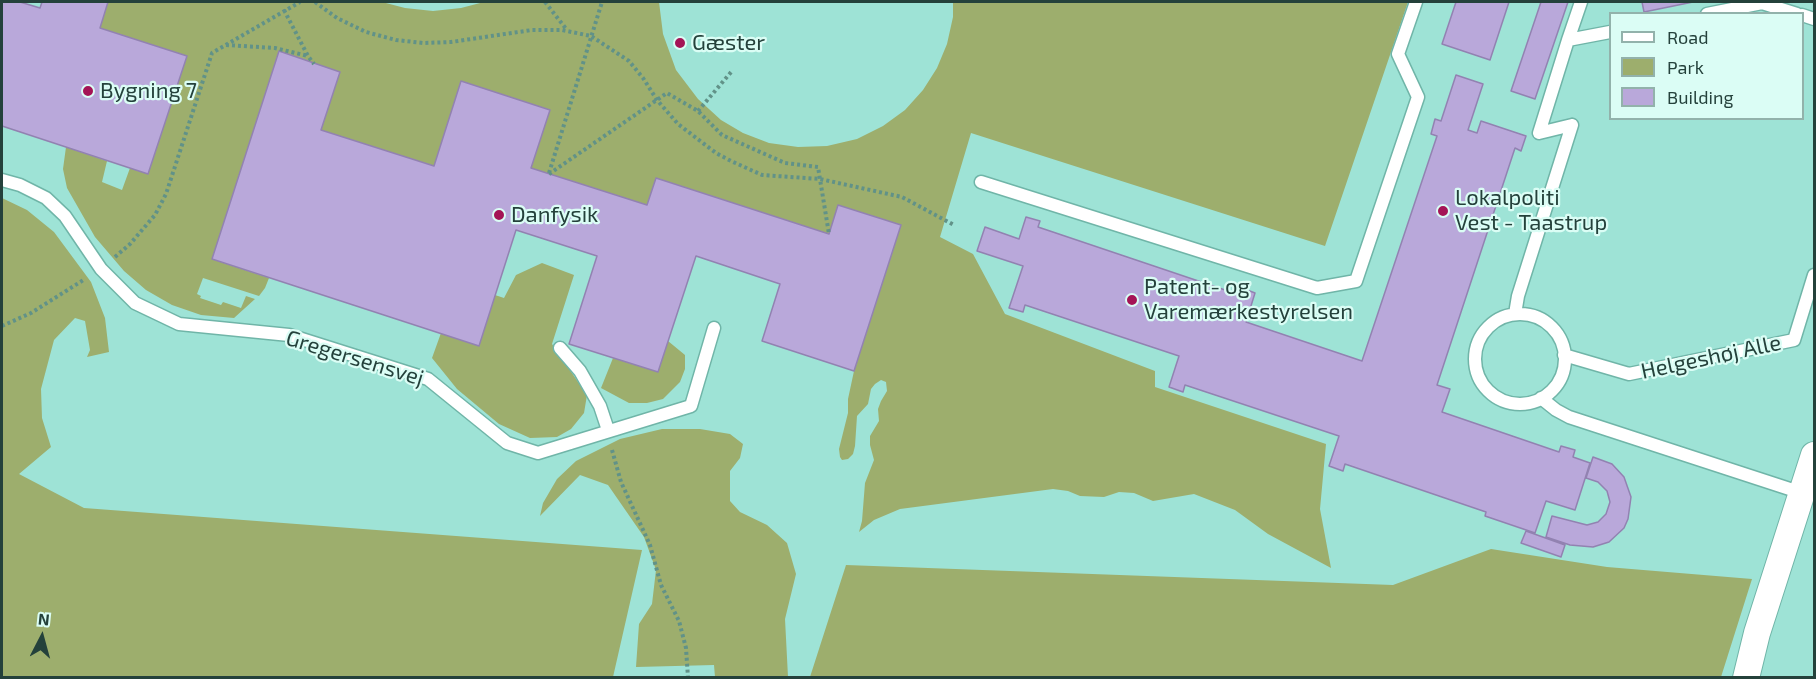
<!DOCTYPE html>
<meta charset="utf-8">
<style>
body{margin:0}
#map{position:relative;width:1816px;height:679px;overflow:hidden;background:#9ee3d6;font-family:"Exo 2",sans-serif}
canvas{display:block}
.frame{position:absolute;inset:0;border:3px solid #24413b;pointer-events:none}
.legend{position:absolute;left:1609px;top:12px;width:195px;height:108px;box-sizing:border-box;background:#dbfdf5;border:2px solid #92b2ab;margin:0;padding:8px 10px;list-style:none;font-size:18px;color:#24413b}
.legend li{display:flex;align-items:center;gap:12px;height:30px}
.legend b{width:30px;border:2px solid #92b2ab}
.north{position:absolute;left:12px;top:607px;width:60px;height:60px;-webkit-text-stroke:4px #dbfdf5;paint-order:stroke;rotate:6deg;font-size:16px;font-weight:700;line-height:24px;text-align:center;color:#24413b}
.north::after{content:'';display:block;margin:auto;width:21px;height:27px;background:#24413b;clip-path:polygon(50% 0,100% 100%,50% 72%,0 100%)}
</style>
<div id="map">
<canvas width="1816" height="679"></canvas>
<div class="frame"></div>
<ul class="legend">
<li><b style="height:8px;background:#fff"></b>Road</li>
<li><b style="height:16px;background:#9dae6d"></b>Park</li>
<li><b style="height:16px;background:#b9a8da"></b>Building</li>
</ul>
<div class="north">N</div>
</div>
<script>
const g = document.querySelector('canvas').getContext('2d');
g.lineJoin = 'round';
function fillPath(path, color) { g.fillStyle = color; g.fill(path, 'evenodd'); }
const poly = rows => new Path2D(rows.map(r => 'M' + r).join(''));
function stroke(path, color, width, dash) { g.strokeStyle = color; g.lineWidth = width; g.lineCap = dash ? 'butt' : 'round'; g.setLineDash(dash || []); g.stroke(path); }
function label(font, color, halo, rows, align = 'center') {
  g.font = font + ' "Exo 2",sans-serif'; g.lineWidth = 4.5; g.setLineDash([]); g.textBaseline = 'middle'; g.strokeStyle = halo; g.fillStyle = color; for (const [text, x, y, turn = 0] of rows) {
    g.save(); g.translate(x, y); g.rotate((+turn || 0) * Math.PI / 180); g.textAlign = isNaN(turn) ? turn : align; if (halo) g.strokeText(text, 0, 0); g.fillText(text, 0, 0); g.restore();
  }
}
fillPath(poly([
 [108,2,382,2,405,8,433,11,461,8,484,2,659,2,663,34,676,70,698,99,721,120,743,133,769,143,798,147,827,146,857,139,883,126,905,110,923,90,937,68,947,44,953,17,953,2,1408,2,1325,246,971,133,940,237,973,254,1005,314,1155,371,1155,387,1326,444,1320,509,1331,568,1268,534,1235,510,1194,494,1153,501,1134,493,1119,492,1104,497,1080,496,1068,491,1053,489,900,509,874,520,859,532,862,521,865,483,874,460,870,445,870,436,879,421,878,409,881,401,887,391,886,382,881,380,875,384,871,389,868,404,857,416,855,446,853,454,848,459,842,460,840,457,839,449,848,413,848,399,854,371,901,225,838,205,829,234,656,178,647,205,531,168,549,110,461,82,434,166,321,130,339,73,279,51,212,259,269,278,265,288,259,296,203,278,197,294,201,296,200,298,221,305,223,302,241,308,246,296,255,299,234,318,201,315,172,305,146,290,124,271,95,237,67,188,63,169,66,147,107,161,102,182,122,190,130,168,148,174,187,56,100,28],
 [2,198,27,210,54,232,91,282,105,318,109,352,87,357,90,350,85,321,75,318,54,340,41,389,42,418,51,447,19,474,84,508,642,550,613,677,2,677],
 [542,263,574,275,552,344,587,395,584,413,571,429,557,437,530,438,499,424,457,389,432,358,441,333,495,295,504,298,516,275],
 [668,341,685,355,685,369,680,382,663,399,647,403,629,403,601,388,613,358,658,372],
 [662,429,700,429,730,434,743,444,740,458,730,471,730,501,740,512,767,525,787,543,796,574,785,619,788,677,715,677,714,665,636,667,639,624,652,604,656,570,644,537,608,485,580,475,540,516,543,503,557,479,576,461,620,439],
 [1491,549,1607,567,1752,579,1721,677,810,677,846,565,1393,585]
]), '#9dae6d');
const building = poly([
 [2,2,20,2,40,8,42,2,108,2,100,28,187,56,148,174,2,126,2,2],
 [1456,2,1509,2,1490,60,1442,44,1456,2],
 [1541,2,1568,2,1535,99,1511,91,1541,2],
 [1642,2,1693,2,1644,12,1642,2],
 [279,51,340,72,321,130,434,166,461,81,550,110,531,168,647,205,656,178,829,234,838,205,901,225,854,371,762,341,780,284,696,256,658,372,569,344,597,256,516,230,479,346,212,259,279,51],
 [1456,75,1483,84,1468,130,1477,133,1481,121,1526,136,1521,151,1515,148,1437,385,1450,389,1442,412,1559,452,1561,446,1575,450,1573,457,1590,463,1575,510,1546,501,1535,533,1485,516,1486,512,1345,464,1343,471,1329,466,1339,436,1185,385,1183,392,1169,387,1179,356,1025,305,1023,312,1009,308,1023,266,977,251,985,227,1019,239,1026,217,1040,221,1038,227,1240,295,1242,288,1255,293,1246,322,1362,361,1437,136,1431,134,1435,119,1441,121,1456,75],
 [1593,457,1612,464,1624,477,1631,497,1628,519,1624,528,1609,542,1593,547,1570,545,1546,537,1552,516,1587,525,1598,522,1606,514,1610,502,1607,491,1598,482,1586,478,1593,457],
 [1526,531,1565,545,1561,557,1521,543,1526,531]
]);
fillPath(building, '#b9a8da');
stroke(building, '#9282b1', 1.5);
const service = poly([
 [1707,14,1762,3,1797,14],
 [1802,15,1814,19],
 [1568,40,1581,2],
 [1572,125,1539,133,1568,40,1610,32],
 [2,180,20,185,46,198,65,216,101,269,135,303,179,324,289,335,428,379,507,443,538,453,691,406,714,328],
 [981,182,1317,288,1356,281,1418,97,1398,54,1416,2],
 [1515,314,1518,296,1572,125],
 '1475 359a45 45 0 1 1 90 0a45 45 0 1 1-90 0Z',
 [560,348,580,371,600,406,608,430],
 [1564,355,1629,374,1794,340,1814,275],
 [1541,398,1556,410,1569,417,1802,493]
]);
const minor = poly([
 [1746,678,1757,633,1814,455]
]);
stroke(service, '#70b5a8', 15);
stroke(minor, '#70b5a8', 28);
stroke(poly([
 [315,2,337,18,366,32,396,40,423,43,451,42,532,30,562,30,591,36,629,61,643,78,657,100,678,124,716,153,731,161,762,175,820,179,902,197,954,225],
 [545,2,567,30],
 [284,10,308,56,314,64],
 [226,45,275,48,308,56],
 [698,111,732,71],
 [549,173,602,2],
 [549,174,667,93,698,111,722,135,785,163,818,167,829,234],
 [115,257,130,244,155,215,166,194,212,53,300,2],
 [2,326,31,313,85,279],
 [612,450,621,482,650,545,661,585,679,621,686,648,688,678]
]), '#619288', 4, [3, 3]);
stroke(service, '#fff', 12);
stroke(minor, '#fff', 26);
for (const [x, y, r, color] of [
 [680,43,6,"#a41456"],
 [88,91,6,"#a41456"],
 [1443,211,6,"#a41456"],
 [499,215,6,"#a41456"],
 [1132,300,6,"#a41456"]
]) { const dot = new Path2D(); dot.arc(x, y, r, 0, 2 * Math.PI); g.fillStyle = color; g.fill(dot); stroke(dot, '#dbfdf5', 2); }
label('22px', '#24413b', '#dbfdf5', [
 ["Gæster",692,43],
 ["Bygning 7",100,91],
 ["Lokalpoliti",1455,198],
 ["Vest - Taastrup",1455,223],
 ["Danfysik",511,215],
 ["Patent- og",1144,287],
 ["Varemærkestyrelsen",1144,312]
], 'left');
label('22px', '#24413b', '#dbfdf5', [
 ["Helgeshøj Alle",1711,357,-12],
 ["Gregersensvej",355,358,17]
]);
</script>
